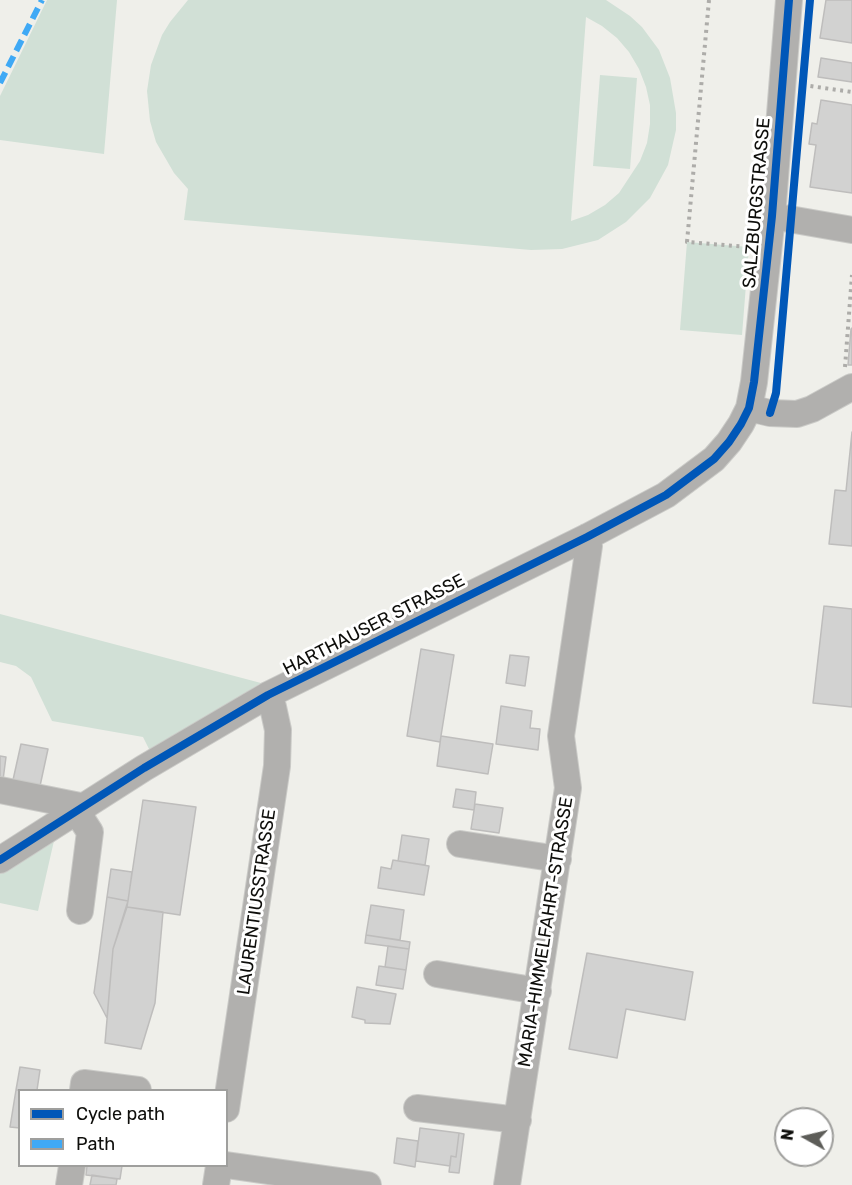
<!DOCTYPE html>
<style>
body{margin:0}
#map{position:relative;width:852px;height:1185px;overflow:hidden;background:#efefea;font-family:Rubik,sans-serif}
canvas{display:block}
.legend{position:absolute;left:18px;top:1089px;width:210px;height:78px;box-sizing:border-box;background:#fff;border:2px solid #9f9f9d;margin:0;padding:8px 10px;list-style:none;font-size:18px;color:#0e0e0b}
.legend li{display:flex;align-items:center;gap:12px;height:30px}
.legend b{width:30px;border:2px solid #9f9f9d}
.north{position:absolute;left:774px;top:1107px;width:60px;height:60px;box-sizing:border-box;background:#fff;border:2px solid #9f9f9d;border-radius:50%;rotate:278deg;font-size:16px;font-weight:700;line-height:24px;text-align:center;color:#0e0e0b}
.north::after{content:'';display:block;margin:auto;width:21px;height:27px;background:#5d5d59;clip-path:polygon(50% 0,100% 100%,50% 72%,0 100%)}
</style>
<div id="map">
<canvas width="852" height="1185"></canvas>
<ul class="legend">
<li><b style="height:8px;background:#0057b8"></b>Cycle path</li>
<li><b style="height:8px;background:#3fa9f5"></b>Path</li>
</ul>
<div class="north">N</div>
</div>
<script>
const g = document.querySelector('canvas').getContext('2d');
g.lineJoin = 'round';
function fillPath(path, color) { g.fillStyle = color; g.fill(path, 'evenodd'); }
const poly = rows => new Path2D(rows.map(r => 'M' + r).join(''));
function stroke(path, color, width, dash) { g.strokeStyle = color; g.lineWidth = width; g.lineCap = dash ? 'butt' : 'round'; g.setLineDash(dash || []); g.stroke(path); }
function label(font, color, halo, rows, align = 'center') {
  g.font = font + ' Rubik,sans-serif'; g.lineWidth = 6; g.setLineDash([]); g.textBaseline = 'middle'; g.strokeStyle = halo; g.fillStyle = color; for (const [text, x, y, turn = 0] of rows) {
    g.save(); g.translate(x, y); g.rotate((+turn || 0) * Math.PI / 180); g.textAlign = isNaN(turn) ? turn : align; if (halo) g.strokeText(text, 0, 0); g.fillText(text, 0, 0); g.restore();
  }
}
fillPath(poly([
 [47,0,117,0,104,154,0,140,0,96],
 [188,0,606,0,630,16,642,27,659,50,670,78,676,113,676,130,668,165,650,198,626,222,598,240,562,249,531,250,184,220,188,189,174,173,156,142,150,121,147,91,151,65,162,35,170,22],
 [586,17,602,26,617,38,629,52,639,69,646,87,650,105,650,124,647,143,640,161,619,193,605,205,588,215,571,221],
 [600,75,637,78,630,169,593,166],
 [687,242,749,247,742,335,680,330],
 [0,614,261,683,151,753,143,737,52,721,31,677,16,666,0,662],
 [56,832,38,911,0,903,0,867]
]), '#d1e0d6');
const building = poly([
 [826,0,852,0,852,43,820,38,826,0],
 [821,58,852,63,852,82,818,77,821,58],
 [821,100,852,105,852,193,810,187,816,145,809,144,812,123,817,124,821,100],
 [852,328,852,365,848,365,851,329,852,328],
 [852,432,852,546,829,544,835,490,846,491,852,432],
 [824,606,852,609,852,707,813,703,824,606],
 [421,649,454,655,440,742,407,736,421,649],
 [510,655,529,657,525,686,506,683,510,655],
 [501,706,532,711,530,728,540,729,538,750,496,744,501,706],
 [441,736,493,744,488,774,437,766,441,736],
 [21,744,48,749,40,786,13,780,21,744],
 [0,756,6,757,3,780,0,780,0,756],
 [456,789,476,792,474,810,453,807,456,789],
 [143,800,196,807,180,915,127,907,143,800],
 [475,804,503,808,499,833,471,829,475,804],
 [402,835,429,839,425,865,398,861,402,835],
 [393,860,429,866,424,895,378,888,381,867,391,869,393,860],
 [111,869,132,872,128,901,107,897,111,869],
 [107,897,128,901,113,949,107,1018,94,993,107,897],
 [371,905,404,910,400,940,366,935,371,905],
 [127,907,163,912,155,1003,141,1049,105,1043,113,949,127,907],
 [366,935,410,942,409,949,365,943,366,935],
 [388,946,409,949,406,970,385,967,388,946],
 [587,953,693,972,685,1020,626,1009,617,1058,569,1049,587,953],
 [379,966,406,970,403,989,376,985,379,966],
 [357,987,396,994,390,1024,365,1023,365,1020,352,1017,357,987],
 [20,1067,40,1070,37,1090,16,1090,20,1067],
 [16,1090,20,1090,20,1128,10,1127,16,1090],
 [420,1128,459,1133,456,1157,451,1156,450,1166,416,1161,420,1128],
 [459,1133,464,1134,459,1173,449,1172,451,1156,456,1157,459,1133],
 [397,1138,418,1141,415,1167,394,1163,397,1138],
 [87,1166,122,1166,120,1179,86,1175,87,1166],
 [92,1175,117,1179,116,1185,90,1185,92,1175]
]);
fillPath(building, '#d2d2d1');
stroke(building, '#bebdbc', 1.5);
const minor = poly([
 [772,216,852,230],
 [749,408,770,413,797,414,812,409,852,387],
 [0,790,85,807],
 [77,812,90,832,80,911],
 [460,844,558,859],
 [0,860,144,768,268,695,587,537,666,495,714,459,729,442,741,424,749,408,754,382,772,216,789,0],
 [437,974,538,991],
 [83,1090,84,1083,138,1090],
 [417,1108,518,1120],
 [226,1109,277,766,278,730,273,707,268,695],
 [226,1165,368,1185],
 [69,1185,72,1166],
 [216,1185,219,1166],
 [507,1185,568,788,561,736,589,546,587,537]
]);
stroke(minor, '#cacac7', 28);
stroke(poly([
 [709,0,687,242,748,247],
 [803,85,852,92],
 [845,367,852,275]
]), '#adaca9', 4, [3, 4.5]);
stroke(minor, '#b1b0ae', 26);
stroke(poly([
 [0,83,42,0]
]), '#3fa9f5', 6, [12, 6]);
stroke(poly([
 [770,413,776,393,810,0],
 [0,860,144,768,268,695,587,537,666,495,714,459,729,442,741,424,749,408,754,382,772,216,789,0]
]), '#0057b8', 8);
label('18px', '#0e0e0b', '#fff', [
 ["SALZBURGSTRASSE",757,203,-85],
 ["HARTHAUSER STRASSE",374,625,-27],
 ["LAURENTIUSSTRASSE",257,902,-82],
 ["MARIA-HIMMELFAHRT-STRASSE",546,932,-81]
]);
</script>
